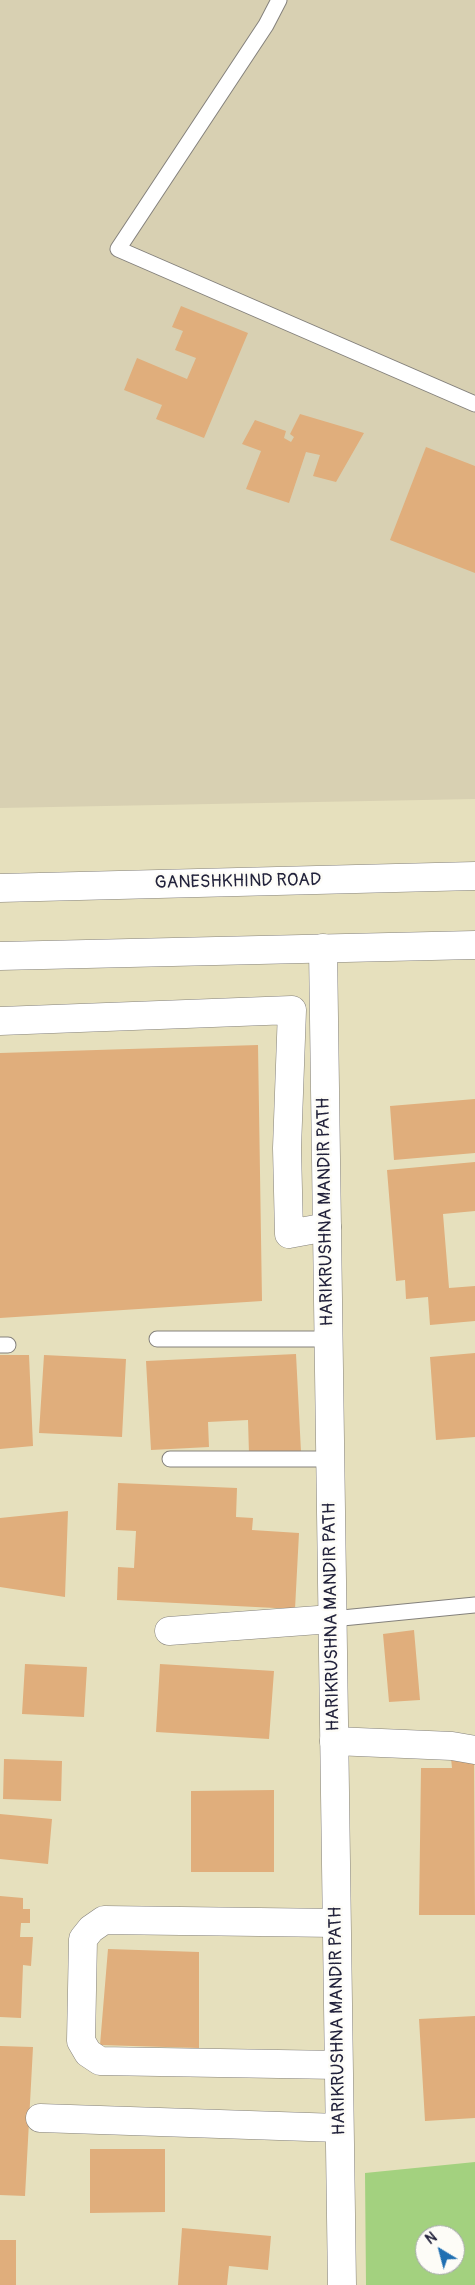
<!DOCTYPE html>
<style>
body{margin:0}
#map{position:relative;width:475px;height:2285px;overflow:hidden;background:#e6e0bd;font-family:Pangolin,sans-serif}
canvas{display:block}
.north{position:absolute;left:415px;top:2225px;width:50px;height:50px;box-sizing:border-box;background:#fdfcf7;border:1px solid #a5a5ac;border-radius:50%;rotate:323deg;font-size:14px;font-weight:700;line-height:20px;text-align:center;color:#22223b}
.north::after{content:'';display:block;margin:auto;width:18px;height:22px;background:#1f6fb2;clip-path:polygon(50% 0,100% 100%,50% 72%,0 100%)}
</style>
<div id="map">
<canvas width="475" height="2285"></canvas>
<div class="north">N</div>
</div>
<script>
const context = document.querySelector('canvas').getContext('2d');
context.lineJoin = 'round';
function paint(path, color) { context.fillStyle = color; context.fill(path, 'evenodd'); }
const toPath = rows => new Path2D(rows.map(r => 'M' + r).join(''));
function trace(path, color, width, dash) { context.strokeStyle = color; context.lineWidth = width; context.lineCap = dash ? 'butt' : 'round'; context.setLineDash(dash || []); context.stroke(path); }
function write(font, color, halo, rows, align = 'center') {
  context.font = font + ' Pangolin,sans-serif'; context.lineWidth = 5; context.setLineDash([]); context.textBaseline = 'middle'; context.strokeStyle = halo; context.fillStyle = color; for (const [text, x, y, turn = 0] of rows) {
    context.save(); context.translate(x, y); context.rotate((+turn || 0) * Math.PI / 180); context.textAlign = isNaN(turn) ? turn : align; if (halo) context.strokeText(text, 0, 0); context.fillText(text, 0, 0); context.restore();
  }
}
paint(toPath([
 [0,0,475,0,475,799,0,808]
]), '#d8d0b2');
paint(toPath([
 [475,2162,475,2285,366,2285,365,2173],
 [425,2235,455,2235,455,2265,425,2265]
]), '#a3d17f');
paint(toPath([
 [181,306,248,333,204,438,156,419,162,405,124,390,137,358,187,379,196,358,175,350,183,331,172,327],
 [300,414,364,433,336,482,313,476,320,455,306,452,289,503,246,489,261,451,242,444,255,420,286,431,284,438,291,442,294,437,290,434],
 [426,447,475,466,475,573,390,540],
 [258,1045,262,1301,0,1318,0,1053],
 [475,1099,475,1153,394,1160,390,1106],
 [475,1162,475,1211,443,1214,449,1288,475,1286,475,1321,430,1325,428,1297,406,1299,405,1280,396,1281,387,1170],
 [475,1353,475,1437,436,1440,430,1357],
 [296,1354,301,1452,249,1454,248,1420,208,1422,209,1447,151,1450,146,1361],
 [0,1355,29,1355,33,1446,0,1449],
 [44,1355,126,1359,122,1437,39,1433],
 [118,1483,237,1488,236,1517,253,1518,252,1530,299,1533,295,1609,117,1600,118,1567,134,1568,136,1531,116,1530],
 [68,1511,65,1597,0,1587,0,1518],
 [414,1630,420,1700,389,1702,383,1634],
 [25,1664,87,1667,84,1717,22,1714],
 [160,1664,274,1671,269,1739,156,1732],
 [451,1758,474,1758,475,1915,419,1915,421,1768,452,1768],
 [4,1759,62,1761,61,1801,3,1799],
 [274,1790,274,1872,191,1872,191,1791],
 [0,1814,52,1819,48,1864,0,1859],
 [0,1896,23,1898,23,1909,30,1909,30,1923,21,1923,20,1937,33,1937,31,1966,23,1965,21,2018,0,2017],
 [108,1949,199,1952,199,2048,100,2045],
 [475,2016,475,2118,425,2121,419,2019],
 [0,2046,33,2047,25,2196,0,2195],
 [90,2149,165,2149,165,2212,90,2213],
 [182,2228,271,2236,268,2270,229,2266,227,2285,178,2285],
 [0,2240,16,2240,16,2285,0,2285]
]), '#e0ae7c');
const service = toPath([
 [279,0,266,25,118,249,475,404],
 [157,1339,328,1339],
 [0,1345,8,1345],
 [170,1459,330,1459],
 [332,1619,475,1605]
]);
const minor = toPath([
 [0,1021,292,1010,287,1148,289,1234,327,1227],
 [169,1631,332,1619],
 [334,1741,452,1746,475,1750],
 [336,1923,104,1920,91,1929,83,1939,81,2041,88,2053,100,2061,338,2065],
 [40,2118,339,2128]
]);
const tertiary = toPath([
 [323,948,342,2285]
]);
const primary = toPath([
 [0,888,475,876],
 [0,956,475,945]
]);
trace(service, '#84817c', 17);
trace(minor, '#84817c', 29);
trace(tertiary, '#84817c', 29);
trace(primary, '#84817c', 29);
trace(service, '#fff', 15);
trace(minor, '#fff', 28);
trace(tertiary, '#fff', 28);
trace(primary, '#fff', 28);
write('18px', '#22223b', '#fdfcf7', [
 ["GANESHKHIND ROAD",238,882,-1],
 ["HARIKRUSHNA MANDIR PATH",326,1212,-91],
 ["HARIKRUSHNA MANDIR PATH",332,1617,-91],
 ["HARIKRUSHNA MANDIR PATH",338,2021,-91]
]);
</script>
